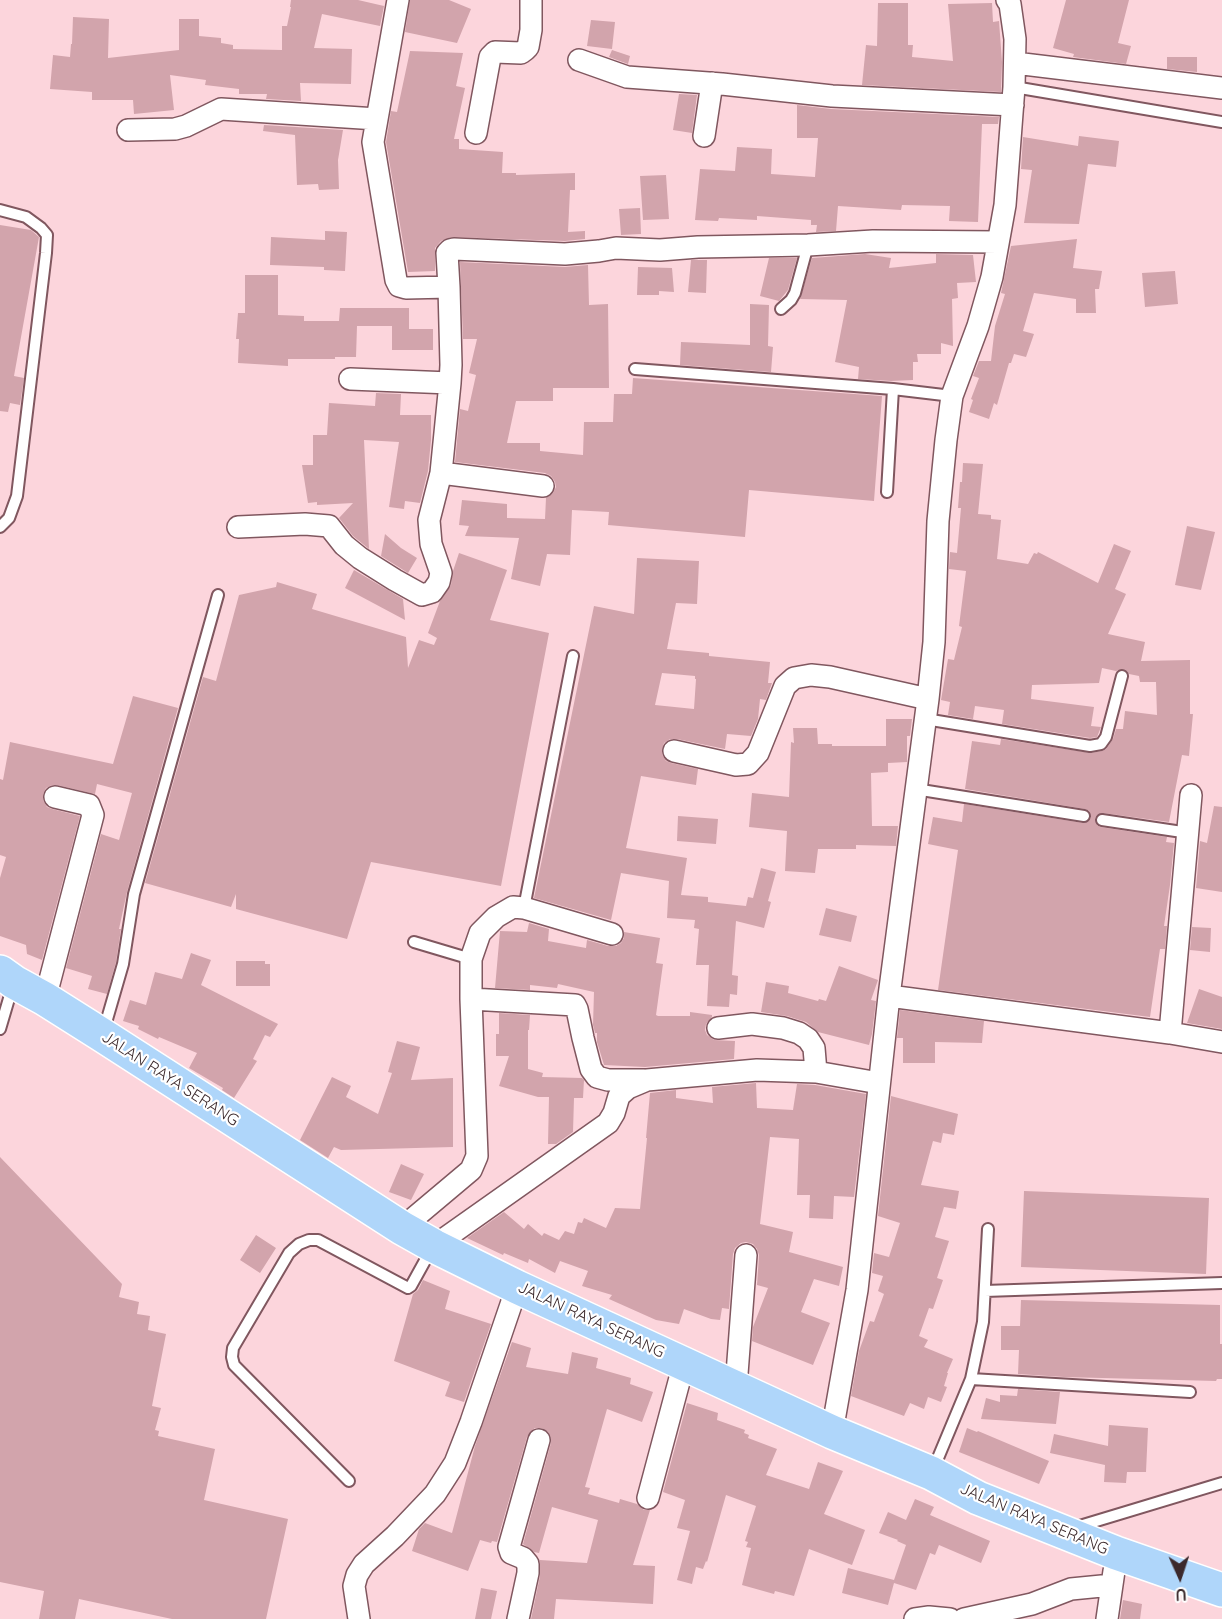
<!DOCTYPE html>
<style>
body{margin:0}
#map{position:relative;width:1222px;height:1619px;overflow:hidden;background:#fcd5dc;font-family:Quicksand,sans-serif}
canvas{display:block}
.north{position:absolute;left:1150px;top:1547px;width:60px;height:60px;-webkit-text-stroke:4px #fff;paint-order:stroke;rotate:177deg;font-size:16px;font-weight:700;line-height:24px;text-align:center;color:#3b292c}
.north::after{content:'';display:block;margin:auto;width:21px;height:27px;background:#3b292c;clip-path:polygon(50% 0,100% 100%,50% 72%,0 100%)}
</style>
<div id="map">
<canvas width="1222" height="1619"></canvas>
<div class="north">U</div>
</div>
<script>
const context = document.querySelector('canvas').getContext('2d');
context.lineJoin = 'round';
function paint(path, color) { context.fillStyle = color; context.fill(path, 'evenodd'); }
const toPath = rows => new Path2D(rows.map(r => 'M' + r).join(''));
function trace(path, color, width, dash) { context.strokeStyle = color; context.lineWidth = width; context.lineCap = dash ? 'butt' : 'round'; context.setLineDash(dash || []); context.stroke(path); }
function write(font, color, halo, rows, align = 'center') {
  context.font = font + ' Quicksand,sans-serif'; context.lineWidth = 4.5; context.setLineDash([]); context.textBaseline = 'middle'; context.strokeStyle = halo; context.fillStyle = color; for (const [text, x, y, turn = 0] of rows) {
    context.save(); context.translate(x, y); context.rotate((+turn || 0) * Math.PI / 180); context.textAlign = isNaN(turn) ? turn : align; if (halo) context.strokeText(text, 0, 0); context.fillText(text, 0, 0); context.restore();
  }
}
paint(toPath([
 [291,0,358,0,384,6,380,26,322,14,314,48,352,49,351,84,300,83,301,101,266,99,267,94,239,94,239,89,205,85,206,80,170,75,174,110,134,114,133,100,92,100,92,92,50,89,53,55,70,57,71,44,72,44,73,17,109,19,108,58,179,50,179,19,199,19,199,36,221,38,221,43,233,45,233,49,282,50,282,26,287,26,291,7,290,7],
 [410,0,449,0,471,9,457,43,405,32],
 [1066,0,1129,0,1118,43,1131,46,1126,64,1073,57,1074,54,1053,48],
 [878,3,908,3,908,45,913,45,912,57,953,61,948,4,992,3,993,22,999,21,1002,62,1001,92,862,85,866,45,877,46],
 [591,20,615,22,612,49,587,46],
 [612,50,630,56,628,64,609,57],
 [410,51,463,53,456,86,465,88,454,139,459,139,459,149,503,152,502,173,516,173,516,175,575,173,575,190,570,190,568,232,585,231,585,239,565,241,451,237,441,241,435,248,435,271,408,272,386,142,391,111,397,112],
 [1167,57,1197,57,1197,72,1167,69],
 [679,94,697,95,692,133,673,130],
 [797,105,831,109,999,117,998,124,982,124,978,222,949,221,950,206,902,205,901,210,838,206,836,231,816,232,817,225,811,225,811,220,757,216,757,220,719,218,718,221,695,220,700,169,735,171,737,147,772,149,771,174,815,177,818,138,797,138],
 [264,125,343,130,338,160,339,189,319,190,318,184,297,185,295,135,263,131],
 [1079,136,1119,141,1116,167,1088,164,1079,224,1024,223,1032,170,1021,169,1023,137,1078,146],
 [666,175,669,219,643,220,640,176],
 [640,208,641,234,621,235,619,209],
 [0,225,31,230,39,237,14,376,24,378,20,405,10,403,8,412,0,411],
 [325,231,347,232,345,271,324,270,324,267,270,265,271,237,325,240],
 [1077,239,1073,268,1102,271,1099,289,1095,289,1096,313,1076,313,1076,299,1034,293,1023,331,1034,334,1026,357,1014,354,1011,363,1009,363,997,405,994,403,989,419,969,412,973,400,971,399,979,378,973,376,979,361,991,361,995,326,1005,294,1001,293,1011,246],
 [865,254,891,258,889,268,936,263,936,254,973,255,976,282,957,283,958,298,952,299,953,346,941,343,941,354,917,354,918,362,913,362,913,380,891,381,858,379,859,367,835,362,847,300,800,299,812,258],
 [769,258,797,258,788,290,779,301,760,296],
 [691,260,707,260,706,293,688,292],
 [460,262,565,267,588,265,589,305,608,304,609,388,553,388,553,401,516,401,507,443,540,443,540,451,583,455,584,422,613,422,614,394,632,394,633,378,882,396,874,501,749,490,745,537,608,525,609,512,572,510,570,555,547,554,540,586,511,579,519,538,465,536,469,526,459,525,462,500,507,504,507,518,545,519,546,498,553,493,556,487,555,482,551,476,545,473,455,462,460,409,468,411,476,375,469,373,477,339,463,339],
 [638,267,672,268,674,292,659,291,659,295,637,295],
 [1175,271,1178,304,1145,307,1142,273],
 [245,275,278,275,278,315,304,316,304,321,339,321,340,308,409,308,409,329,433,329,433,350,392,350,392,326,357,326,356,357,335,357,335,359,288,359,288,366,238,363,239,339,236,339,238,313,245,313],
 [750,304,769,305,768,346,773,347,771,372,680,365,681,342,750,345],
 [376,393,401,394,400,415,431,415,431,440,428,471,420,503,405,501,404,509,389,507,399,442,364,440,369,549,353,536,339,518,353,503,317,505,317,502,308,503,302,465,313,465,313,435,327,435,329,403,375,406],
 [963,463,983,464,978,514,991,515,991,519,1001,520,997,559,1028,564,1034,553,1037,554,1038,552,1098,583,1114,544,1131,551,1115,589,1126,594,1108,634,1145,642,1141,661,1190,660,1190,714,1193,714,1189,756,1182,755,1169,822,1103,813,1097,815,1095,819,1097,825,1100,827,1167,837,1166,842,1174,843,1170,885,1164,926,1167,926,1165,949,1160,949,1150,1017,938,990,958,850,928,844,933,817,962,822,964,804,1083,823,1089,821,1091,817,1089,811,1085,809,965,789,972,741,1000,745,1001,739,1091,753,1102,751,1106,749,1113,739,1116,729,1123,729,1125,711,1157,715,1156,682,1140,682,1139,676,1129,674,1123,669,1116,671,1102,668,1099,683,1032,685,1031,699,1094,707,1091,726,1101,727,1097,737,1090,738,1002,724,1004,710,975,706,973,719,948,715,950,702,941,700,948,659,954,660,962,627,959,626,966,571,949,569,950,552,957,553,961,508,958,508,960,482,962,482],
 [1187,526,1215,532,1201,590,1175,585],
 [385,534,401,548,417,558,408,573,381,556],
 [459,553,507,570,490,620,549,633,501,886,371,862,347,939,236,909,236,894,231,907,145,883,203,677,216,681,239,595,276,587,277,582,317,594,312,609,406,637,408,668,419,640,434,645,437,638,428,633,440,601,451,585,453,571],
 [637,558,699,561,697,604,676,603,667,649,709,653,709,656,770,662,768,683,772,683,766,700,760,699,758,719,751,736,727,734,725,749,677,739,670,739,664,743,662,749,662,754,666,761,671,763,698,769,696,785,641,776,626,848,687,858,681,895,708,897,708,902,746,906,748,897,753,898,761,868,776,872,768,901,771,902,764,928,736,921,732,975,738,976,737,995,730,994,729,1007,707,1006,709,965,696,965,699,929,694,928,695,920,667,918,669,881,621,873,611,920,534,898,594,606,634,614],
 [662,673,695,676,695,679,696,679,694,709,655,705],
 [354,570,403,599,405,620,345,588],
 [133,696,178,708,127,892,119,929,121,929,116,962,107,994,88,989,92,976,66,968,101,834,119,840,132,793,97,784,95,794,57,785,52,785,46,788,43,794,43,800,47,807,52,809,80,816,42,960,27,954,26,945,0,936,0,878,6,857,0,855,0,779,3,780,10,742,113,764],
 [886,719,912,719,910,736,907,736,907,762,888,763,888,772,871,773,872,826,898,826,896,846,856,845,856,849,818,849,815,873,785,871,787,831,749,827,752,793,789,797,791,742,794,743,793,728,817,728,818,744,832,744,832,746,886,746],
 [1214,806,1222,807,1222,892,1196,888,1200,841,1207,843],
 [678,816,718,819,716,844,677,841],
 [826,908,857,916,851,942,819,935],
 [529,923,549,929,548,941,586,948,587,940,608,946,616,946,621,943,624,938,624,932,660,938,656,963,663,964,656,1015,658,1016,690,1016,690,1012,712,1015,712,1017,706,1024,705,1030,707,1035,714,1040,735,1041,734,1059,645,1067,604,1065,597,1042,597,1033,595,1033,593,1025,594,992,558,984,557,988,530,985,530,990,495,988,500,931,527,932],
 [1192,927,1211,928,1210,952,1190,950],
 [191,953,211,960,201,985,278,1024,270,1037,265,1035,253,1059,257,1061,234,1098,222,1090,223,1088,189,1068,197,1053,159,1037,158,1039,138,1029,139,1026,123,1021,130,1000,146,1005,155,972,182,979],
 [236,961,265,961,265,964,270,964,270,986,236,986],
 [839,966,878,980,871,1000,876,1001,872,1034,869,1045,818,1032,806,1022,787,1016,761,1012,766,982,789,986,788,993,818,1001,819,999,826,1001],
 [1199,989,1222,997,1222,1029,1187,1023],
 [900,1010,984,1021,982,1043,935,1042,935,1063,903,1063,903,1038,897,1038],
 [499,1013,530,1015,529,1030,528,1030,528,1069,543,1073,542,1077,582,1078,584,1080,583,1098,574,1098,573,1132,556,1144,548,1144,549,1097,538,1097,499,1086,509,1056,496,1056,496,1034,499,1034],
 [397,1041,420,1047,411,1080,453,1078,453,1147,341,1150,334,1147,328,1158,300,1140,332,1077,351,1086,346,1097,378,1114,392,1073,388,1072],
 [756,1083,757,1108,793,1110,797,1084,815,1085,866,1094,854,1197,834,1196,833,1219,809,1218,810,1195,797,1195,799,1139,770,1137,760,1224,793,1232,789,1252,843,1267,839,1286,814,1279,801,1312,830,1323,813,1365,752,1341,753,1327,768,1288,757,1285,759,1255,757,1249,753,1244,746,1242,741,1243,735,1248,733,1254,729,1309,722,1308,720,1320,711,1319,684,1309,679,1324,656,1320,609,1299,612,1295,582,1286,588,1271,560,1261,555,1273,529,1259,528,1263,504,1253,503,1255,467,1238,504,1212,524,1229,528,1224,542,1236,544,1233,559,1240,565,1231,574,1234,578,1222,582,1223,584,1218,606,1228,615,1208,640,1209,647,1138,646,1138,650,1093,676,1090,676,1098,713,1103,712,1087],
 [891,1096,958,1114,954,1135,943,1133,941,1143,933,1141,921,1185,959,1191,956,1209,944,1207,935,1237,949,1241,937,1278,943,1280,933,1309,929,1308,919,1336,928,1340,924,1347,953,1359,947,1373,948,1373,944,1386,947,1387,941,1402,928,1397,924,1409,910,1403,904,1416,851,1396,859,1351,870,1321,874,1322,884,1294,878,1291,883,1276,872,1273,874,1253,889,1257,900,1223,878,1216],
 [0,1157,122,1284,119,1297,139,1302,137,1314,150,1316,148,1330,166,1334,152,1406,161,1408,155,1430,159,1431,158,1436,215,1449,204,1500,288,1519,266,1619,172,1619,79,1599,75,1619,39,1619,44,1591,0,1582],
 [401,1164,424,1174,411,1200,389,1192],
 [1024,1191,1209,1198,1206,1274,1021,1267],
 [256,1235,276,1248,260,1273,240,1260],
 [423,1280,450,1291,445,1309,491,1324,464,1402,445,1396,450,1382,394,1361,413,1294,418,1290],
 [1021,1300,1220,1305,1220,1344,1222,1344,1222,1379,1217,1379,1216,1381,1064,1377,1018,1374,1019,1350,1001,1350,1001,1326,1020,1326],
 [512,1342,531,1348,526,1367,568,1374,572,1352,598,1358,596,1368,631,1378,630,1384,653,1392,642,1422,607,1409,585,1487,590,1488,588,1494,619,1503,620,1499,637,1504,644,1510,650,1510,633,1565,655,1566,653,1604,556,1599,554,1619,531,1619,540,1576,540,1560,587,1563,598,1520,552,1507,539,1553,534,1552,523,1544,551,1443,551,1437,548,1432,542,1428,535,1428,531,1431,527,1437,497,1542,492,1541,491,1543,480,1540,468,1571,412,1551,419,1529,425,1523,452,1533,475,1446],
 [1018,1389,1060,1392,1056,1424,981,1419,986,1398,1000,1402,1000,1395,1017,1396],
 [687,1403,718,1413,717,1420,745,1430,744,1433,749,1435,748,1438,777,1449,766,1475,809,1489,818,1462,843,1471,824,1514,865,1530,852,1565,809,1549,794,1596,775,1591,774,1594,742,1585,751,1548,746,1547,748,1542,745,1541,756,1506,726,1495,707,1562,706,1561,703,1569,696,1567,692,1584,677,1580,690,1531,677,1528,685,1500,663,1492],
 [1109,1425,1148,1428,1146,1472,1127,1472,1126,1483,1104,1482,1105,1465,1050,1453,1054,1434,1108,1446],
 [967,1428,977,1432,978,1431,1049,1461,1039,1484,959,1452],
 [915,1499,934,1507,930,1515,990,1541,981,1563,939,1545,935,1555,930,1553,916,1590,894,1583,888,1605,842,1593,848,1568,894,1580,906,1545,897,1541,898,1540,879,1533,888,1512,906,1520],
 [481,1588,497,1591,491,1619,475,1619],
 [1123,1600,1142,1604,1140,1619,1120,1619]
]), '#d2a4ac');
const lane = toPath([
 [1014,87,1222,122],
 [0,210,26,217,41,228,47,235,46,253,17,496,9,518,0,527],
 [781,309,791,300,795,293,808,245],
 [635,369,893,389,952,396],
 [887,492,893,389],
 [925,719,1090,746,1101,744,1106,737,1122,676],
 [915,789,1084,816],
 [1102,820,1189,833],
 [524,908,573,656],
 [414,942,471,959],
 [0,1029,13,985],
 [103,1033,123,964,134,894,218,595],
 [985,1291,1222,1283],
 [971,1379,1190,1392],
 [933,1470,971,1379,983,1322,988,1229],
 [349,1481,234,1365,232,1357,233,1348,289,1253,299,1244,309,1240,318,1240,408,1288,411,1286,432,1248],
 [1073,1528,1222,1483]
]);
const street = toPath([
 [398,0,373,142,396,280,399,286,406,288,449,287],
 [579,60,627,77,722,84,832,96,1013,105],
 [1015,63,1222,88],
 [128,130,175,129,186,126,221,109,377,119],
 [476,133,490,57,495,52,521,53,525,50,528,47,531,30,531,0],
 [704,136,712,83],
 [350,379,450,383],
 [441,473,543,486],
 [238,527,305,524,329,526,344,545,360,558,395,580,422,595,432,592,439,582,441,573,431,544,429,520,441,473,450,383,451,365,449,287,447,253,450,250,454,249,565,254,599,251,616,248,660,250,698,247,808,245,873,241,998,242],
 [674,751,736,765,748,764,758,753,785,686,794,678,811,675,830,677,928,699],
 [889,996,1170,1033,1222,1042],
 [45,999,93,815,89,805,55,797],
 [471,999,575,1005,577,1009,583,1038,591,1069,597,1077,608,1080,644,1080],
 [718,1028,752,1024,783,1028,799,1033,808,1039,814,1048,816,1072],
 [1170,1033,1191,795],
 [402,1228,471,1170,477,1156,471,999,471,959,480,933,496,917,513,907,524,908,612,934],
 [434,1246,608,1123,614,1113,619,1096,628,1088,647,1080,757,1070,816,1072,879,1083],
 [736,1387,746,1255],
 [832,1432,857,1290,889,996,928,699,934,642,938,521,946,440,952,396,978,326,992,277,1005,205,1014,87,1015,39,1010,4,1007,0],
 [648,1498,684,1363],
 [359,1619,354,1586,357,1575,364,1564,395,1536,435,1494,455,1463,471,1422,517,1287],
 [518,1619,528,1573,528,1564,523,1558,511,1553,509,1547,539,1440],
 [915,1619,929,1617,950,1619],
 [964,1619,1032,1604,1071,1589,1112,1585],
 [1107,1619,1114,1571]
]);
const highway = toPath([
 [0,972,14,982,45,999,102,1035,402,1228,434,1246,517,1287,832,1432,931,1473,978,1498,1116,1553,1222,1590]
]);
trace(lane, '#80575f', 14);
trace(street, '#80575f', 24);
trace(highway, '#fff', 36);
trace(lane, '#fff', 10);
trace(street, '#fff', 21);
trace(highway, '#afd6fa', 33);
write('16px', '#3b292c', '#fff', [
 ["JALAN RAYA SERANG",170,1079,33],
 ["JALAN RAYA SERANG",591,1320,25],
 ["JALAN RAYA SERANG",1034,1519,23]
]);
</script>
